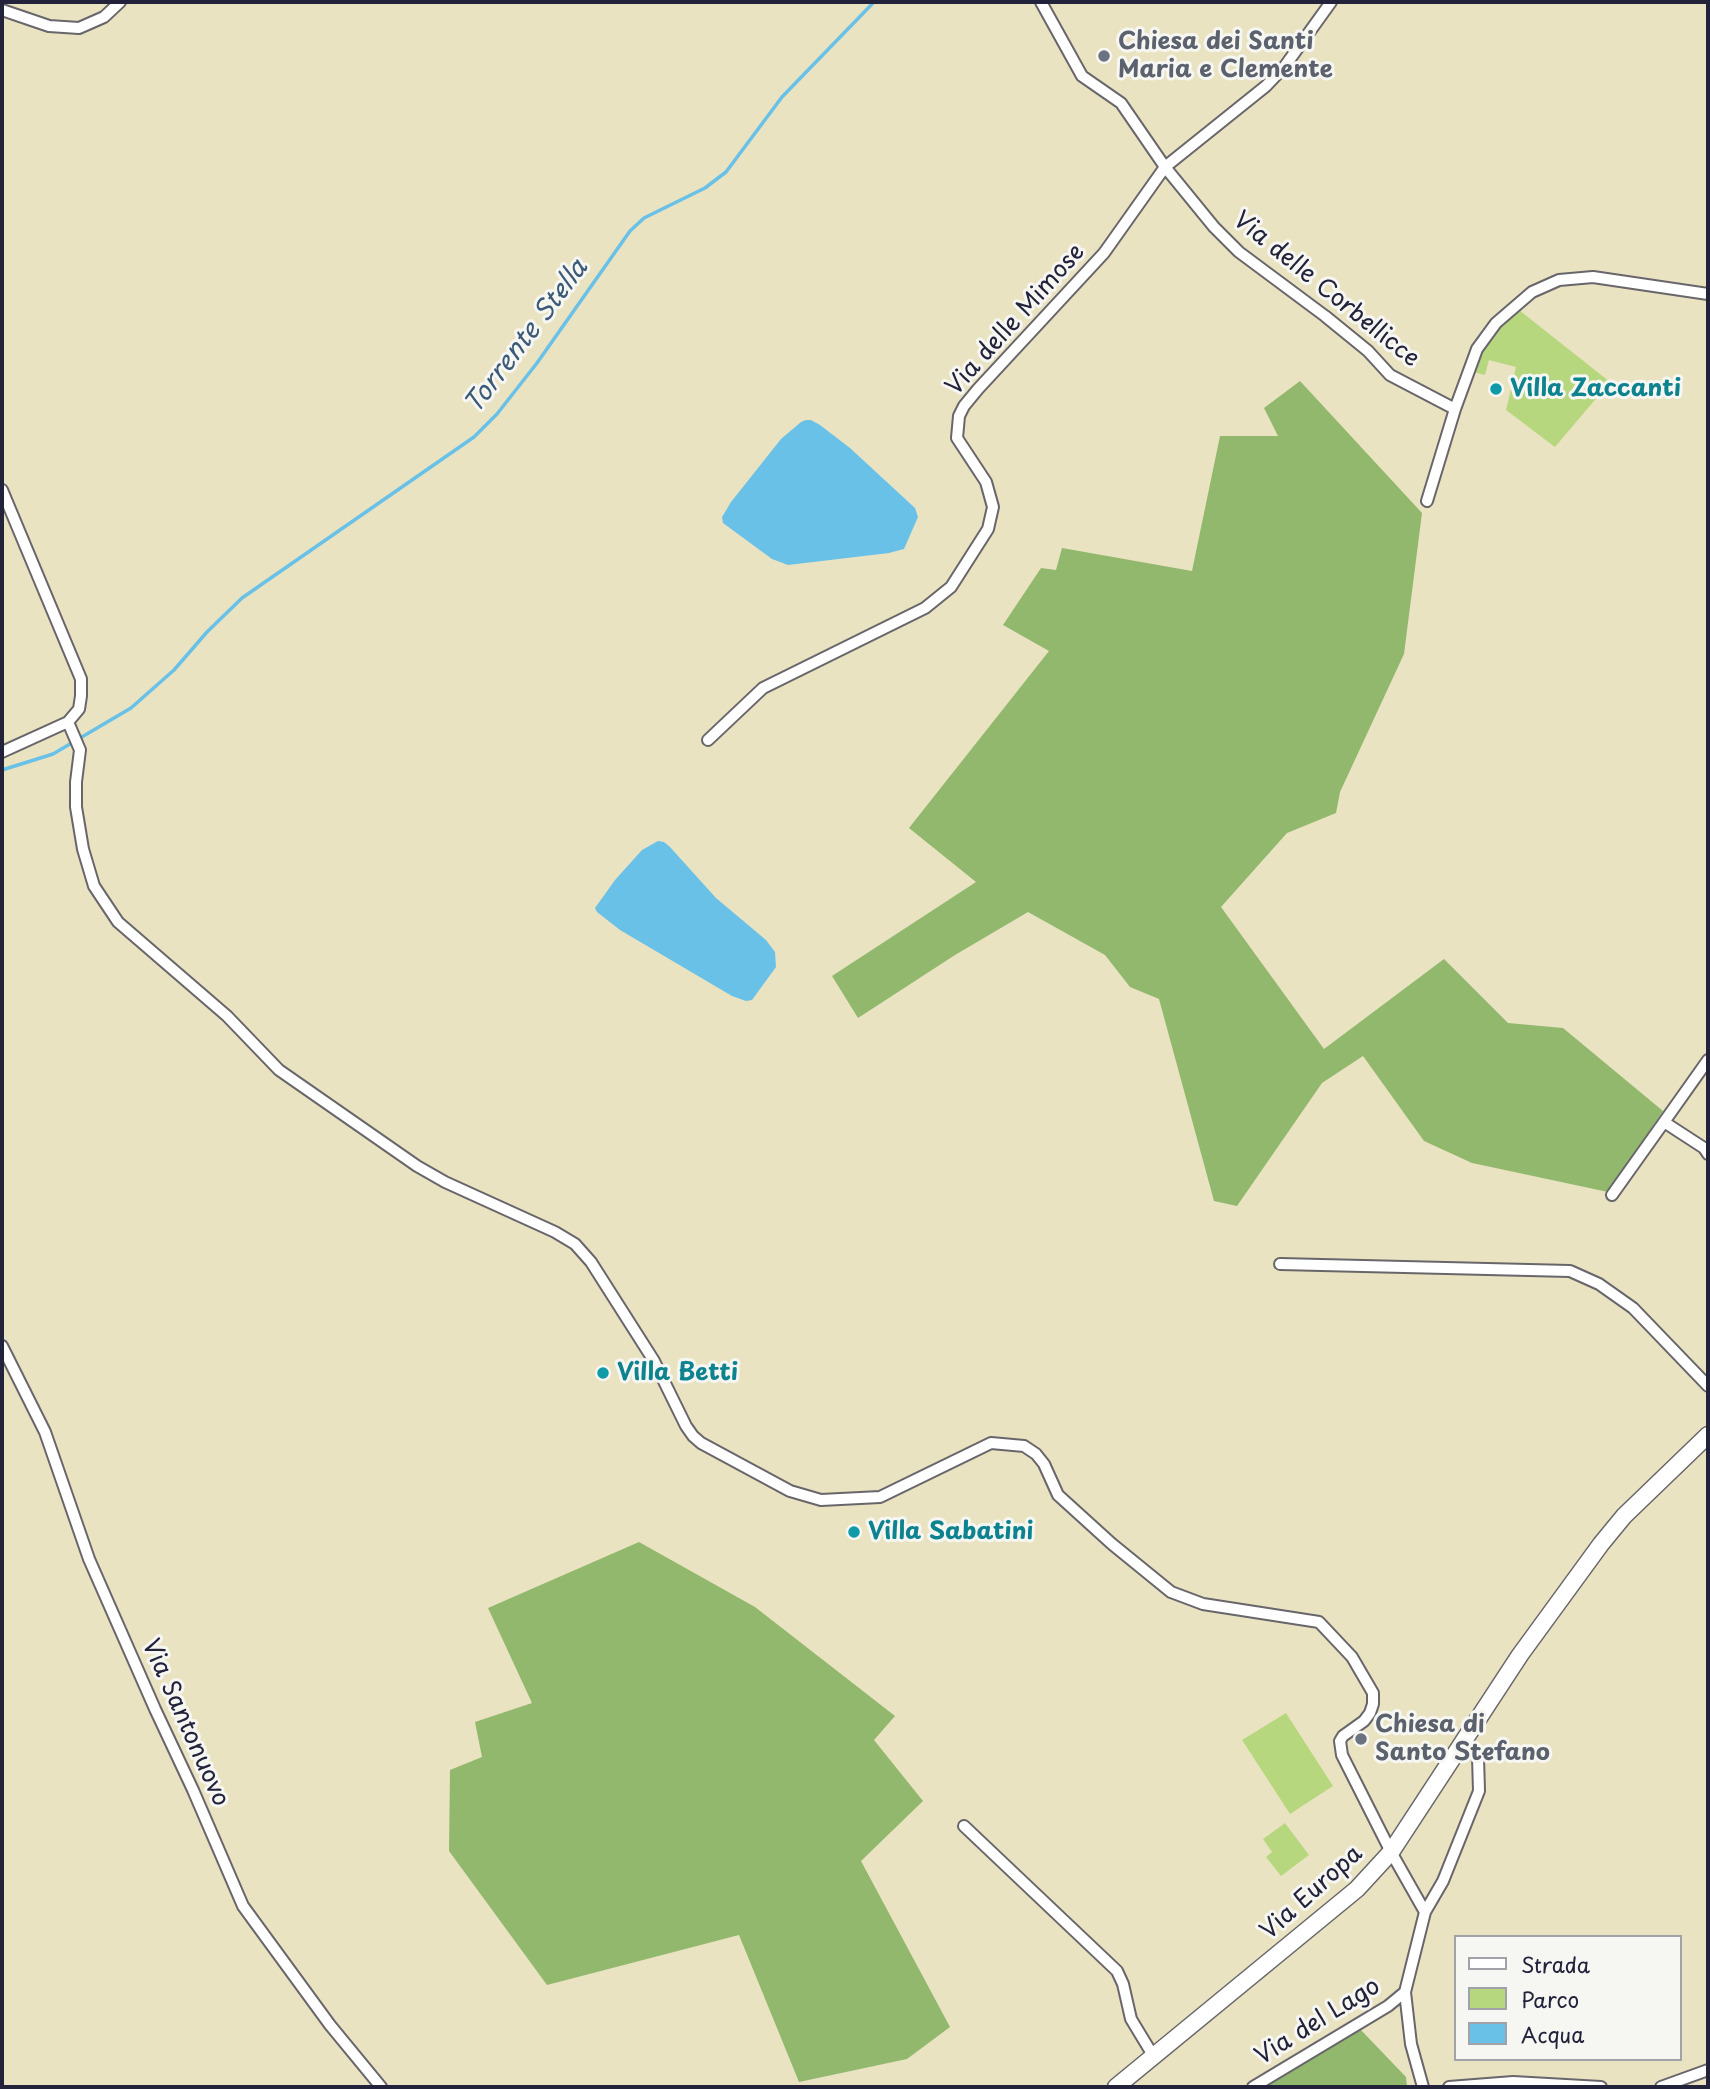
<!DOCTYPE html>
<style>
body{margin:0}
#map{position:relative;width:1710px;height:2089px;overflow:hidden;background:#eae3c2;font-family:"Playpen Sans",sans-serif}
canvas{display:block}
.frame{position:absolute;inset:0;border:4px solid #22223b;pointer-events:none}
.legend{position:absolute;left:1454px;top:1935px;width:228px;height:126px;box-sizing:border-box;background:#f6f6f2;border:2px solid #a1a1a9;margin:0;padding:9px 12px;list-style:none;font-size:21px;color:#22223b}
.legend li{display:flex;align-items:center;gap:14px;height:35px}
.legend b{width:35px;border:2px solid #a1a1a9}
</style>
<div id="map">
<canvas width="1710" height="2089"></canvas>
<div class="frame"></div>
<ul class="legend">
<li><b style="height:9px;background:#fff"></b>Strada</li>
<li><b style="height:19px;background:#b7d77e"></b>Parco</li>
<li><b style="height:19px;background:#69c1e7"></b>Acqua</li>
</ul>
</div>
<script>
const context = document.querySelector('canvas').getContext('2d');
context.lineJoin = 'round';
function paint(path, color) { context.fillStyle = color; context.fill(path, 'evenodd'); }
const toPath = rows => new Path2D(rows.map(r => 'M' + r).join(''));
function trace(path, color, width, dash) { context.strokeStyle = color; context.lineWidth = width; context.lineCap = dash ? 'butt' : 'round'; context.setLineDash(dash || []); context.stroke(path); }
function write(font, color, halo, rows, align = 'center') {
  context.font = font + ' "Playpen Sans",sans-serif'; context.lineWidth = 6; context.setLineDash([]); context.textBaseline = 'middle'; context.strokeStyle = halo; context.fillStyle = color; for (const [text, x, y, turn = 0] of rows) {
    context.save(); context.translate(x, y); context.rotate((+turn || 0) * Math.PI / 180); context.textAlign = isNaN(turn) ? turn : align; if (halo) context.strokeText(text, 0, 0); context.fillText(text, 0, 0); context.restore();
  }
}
paint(toPath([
 [1519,310,1610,382,1555,447,1506,410,1516,367,1489,360,1485,375,1473,372,1481,348,1488,338],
 [1286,1713,1333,1786,1290,1814,1242,1740],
 [1285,1823,1309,1855,1281,1876,1266,1857,1272,1852,1263,1839]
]), '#b7d77e');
paint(toPath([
 [1300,381,1422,513,1404,654,1340,792,1336,813,1287,833,1221,907,1324,1049,1444,959,1508,1023,1563,1028,1663,1111,1608,1192,1472,1163,1424,1141,1363,1056,1322,1083,1237,1206,1214,1201,1159,999,1130,987,1105,955,1028,912,955,955,858,1018,832,976,976,882,909,828,1049,651,1003,625,1041,568,1056,570,1062,548,1192,571,1220,436,1278,436,1264,408],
 [639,1542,755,1607,895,1716,874,1740,923,1801,861,1861,950,2027,907,2059,799,2082,739,1935,547,1985,449,1851,450,1770,482,1757,475,1722,532,1703,488,1608],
 [1360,2029,1406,2077,1407,2087,1263,2087]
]), '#91b86d');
paint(toPath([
 [806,420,811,420,820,425,850,448,915,508,918,517,904,549,889,553,788,565,772,559,723,523,722,517,731,502,781,439,801,422],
 [658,841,664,842,670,847,716,898,766,940,775,952,776,967,752,1000,746,1001,732,996,620,930,597,912,595,908,615,880,642,850]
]), '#69c1e7');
trace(toPath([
 [2,770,53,754,131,708,174,670,207,632,242,598,474,437,497,414,537,363,630,231,644,218,705,188,726,172,782,97,874,2]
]), '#69c1e7', 3.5);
const minor = toPath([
 [1331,2,1285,66,1266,86,1165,167,1214,227,1239,252,1325,316,1368,351,1390,375,1455,409],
 [2,10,49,26,79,28,104,17,120,2],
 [2,490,81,679,81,696,79,709,68,722,2,752],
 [1427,501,1455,409,1477,349,1496,323,1532,292,1559,280,1593,277,1708,294],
 [68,722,80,750,76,782,76,807,83,849,94,886,118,922,227,1016,279,1070,417,1166,445,1182,555,1232,575,1244,591,1262,654,1361,686,1426,693,1436,701,1443,790,1491,821,1500,880,1497,991,1443,1024,1446,1036,1454,1044,1464,1058,1495,1112,1544,1171,1592,1203,1604,1319,1622,1352,1657,1373,1693,1373,1704,1370,1713,1364,1721,1343,1736,1340,1741,1342,1755,1391,1852,1425,1912],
 [708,740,763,688,925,608,951,587,988,529,993,507,986,482,957,438,959,416,964,406,978,389,1104,253,1165,167,1121,103,1082,76,1041,2],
 [1708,1060,1664,1122,1704,1148,1708,1154],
 [1612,1195,1664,1122],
 [1280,1264,1570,1271,1599,1284,1633,1308,1708,1386],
 [2,1346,45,1432,89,1559,155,1709,193,1790,243,1906,330,2025,381,2087],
 [964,1826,1117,1971,1123,1984,1131,2019,1154,2057],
 [1253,2087,1388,2006,1405,1992],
 [1423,2087,1411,2044,1405,1992,1425,1912,1443,1881,1479,1791,1478,1757,1460,1744],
 [1449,2087,1513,2082,1601,2087],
 [1661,2087,1708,2070]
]);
const secondary = toPath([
 [1116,2087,1357,1889,1391,1852,1520,1655,1601,1544,1624,1516,1708,1435]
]);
trace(minor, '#68666a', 14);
trace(secondary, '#68666a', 19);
trace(minor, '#fff', 10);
trace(secondary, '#fff', 16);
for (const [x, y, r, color] of [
 [1104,56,7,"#6b7280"],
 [1496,389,7,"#0f9aa8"],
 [603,1373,7,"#0f9aa8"],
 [854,1532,7,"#0f9aa8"],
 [1361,1739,7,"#6b7280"]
]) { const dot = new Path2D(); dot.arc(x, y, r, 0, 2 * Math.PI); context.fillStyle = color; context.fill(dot); trace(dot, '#f6f6f2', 2.5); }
write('bold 24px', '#5b616d', '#f6f6f2', [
 ["Chiesa dei Santi",1118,42],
 ["Maria e Clemente",1118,70],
 ["Chiesa di",1375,1725],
 ["Santo Stefano",1375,1753]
], 'left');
write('24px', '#22223b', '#f6f6f2', [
 ["Via delle Corbellicce",1326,290,39],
 ["Via delle Mimose",1016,320,-48],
 ["Via Santonuovo",185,1723,66],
 ["Via Europa",1312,1893,-42],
 ["Via del Lago",1318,2022,-32]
]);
write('bold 24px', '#0d838f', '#f6f6f2', [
 ["Villa Zaccanti",1510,389],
 ["Villa Betti",617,1373],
 ["Villa Sabatini",868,1532]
], 'left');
write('italic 26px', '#3b5a77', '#f6f6f2', [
 ["Torrente Stella",527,337,-53]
]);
</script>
